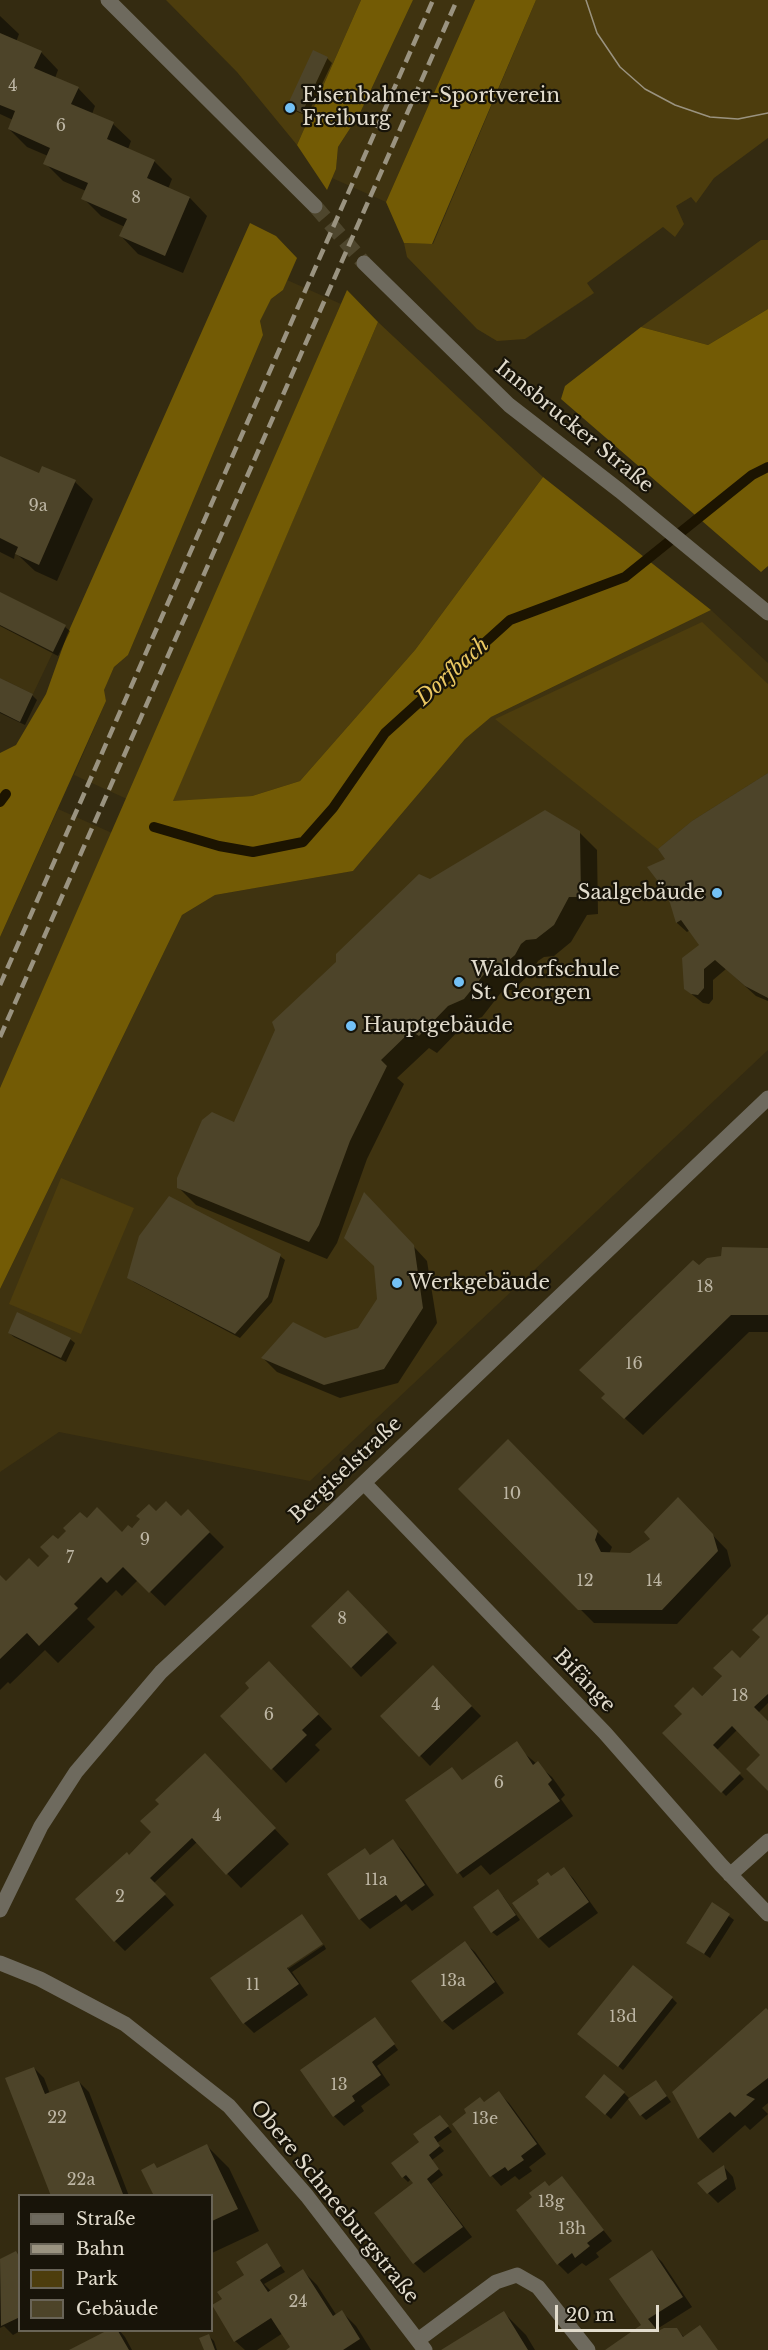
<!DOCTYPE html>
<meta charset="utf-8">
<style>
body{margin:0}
#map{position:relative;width:768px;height:2350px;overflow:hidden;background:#342b11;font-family:"Libre Baskerville",serif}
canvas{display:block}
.legend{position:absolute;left:18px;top:2194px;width:195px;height:138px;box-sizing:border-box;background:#181409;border:2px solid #696457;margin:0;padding:8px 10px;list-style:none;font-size:18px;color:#e2dccd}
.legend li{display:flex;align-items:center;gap:12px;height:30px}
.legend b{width:30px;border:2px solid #696457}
.scale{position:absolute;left:555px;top:2305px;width:104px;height:27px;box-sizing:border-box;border:3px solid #e2dccd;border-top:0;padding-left:8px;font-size:18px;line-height:21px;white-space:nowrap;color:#e2dccd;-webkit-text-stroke:4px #181409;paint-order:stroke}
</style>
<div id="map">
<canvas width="768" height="2350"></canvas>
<ul class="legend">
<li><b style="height:8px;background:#6e6a5e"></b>Straße</li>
<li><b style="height:8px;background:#9a9380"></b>Bahn</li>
<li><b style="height:16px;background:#4d3d0d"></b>Park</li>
<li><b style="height:16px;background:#4d4429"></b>Gebäude</li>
</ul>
<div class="scale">20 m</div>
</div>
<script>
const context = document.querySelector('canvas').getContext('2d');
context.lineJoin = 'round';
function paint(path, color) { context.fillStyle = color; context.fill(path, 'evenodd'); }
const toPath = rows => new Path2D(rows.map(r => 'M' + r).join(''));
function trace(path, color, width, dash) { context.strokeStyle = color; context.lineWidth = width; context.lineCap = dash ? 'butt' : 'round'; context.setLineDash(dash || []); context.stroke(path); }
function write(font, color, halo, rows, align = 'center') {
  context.font = font + ' "Libre Baskerville",serif'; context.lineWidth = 4.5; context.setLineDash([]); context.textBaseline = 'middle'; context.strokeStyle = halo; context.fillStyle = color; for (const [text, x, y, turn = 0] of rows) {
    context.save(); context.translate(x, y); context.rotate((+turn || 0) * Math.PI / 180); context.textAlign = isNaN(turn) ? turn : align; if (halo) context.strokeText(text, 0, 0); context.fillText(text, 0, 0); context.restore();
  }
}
paint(toPath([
 [413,0,475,0,386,202,332,178,336,169,338,147,360,113],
 [287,280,341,304,127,799,74,775,106,701,103,690,114,667,128,655,263,335,260,321,271,299,283,290],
 [711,610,768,663,768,1050,310,1481,59,1432,0,1472,0,1289,182,915,215,895,353,871,465,739,491,717],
 [0,625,53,652,33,694,0,678],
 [58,809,112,833,0,1088,0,937]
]), '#3f3310');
paint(toPath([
 [166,0,361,0,297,145,237,72],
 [536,0,768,0,768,138,714,178,696,203,691,197,676,206,684,224,675,237,663,227,587,283,594,293,525,339,497,341,477,329,407,257,404,243,433,244],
 [761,240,768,240,768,309,708,345,641,327],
 [378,322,543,477,415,650,300,781,252,796,172,802],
 [702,622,768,684,768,773,692,821,658,849,495,719],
 [61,1178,134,1208,81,1334,9,1304]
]), '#4d3d0d');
paint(toPath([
 [361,0,413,0,360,113,338,147,336,169,327,190,297,145],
 [475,0,536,0,432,244,404,243,386,202],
 [250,223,276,236,297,258,283,290,271,299,260,321,263,335,128,655,114,667,104,690,106,701,0,937,0,753,16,745,46,694,67,635],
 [347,290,378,322,173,801,252,796,300,781,415,650,543,477,711,610,491,717,465,739,353,871,215,895,182,915,0,1289,0,1088],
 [768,309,768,566,761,572,561,399,565,386,641,327,708,345]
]), '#735b05');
paint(toPath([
 [0,16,19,34,16,42,41,52,58,70,55,78,78,88,95,106,92,114,113,124,131,141,128,149,154,161,172,179,168,189,190,198,207,216,183,273,138,254,121,236,125,227,101,216,83,198,86,191,63,181,45,163,48,156,27,147,9,129,13,120,0,114],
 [327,58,332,63,307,116,293,110,289,105],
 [0,458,40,475,75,482,93,499,57,581,35,571,19,556,15,554,14,559,0,552],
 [0,594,65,627,70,631,58,656,0,626],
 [0,680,32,695,37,700,25,725,0,713],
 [768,775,768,1001,756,996,726,969,713,980,713,999,709,1004,703,1003,685,989,701,945,690,930,687,932,677,923,672,902,667,859],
 [579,832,597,850,598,914,587,915,571,942,554,956,544,957,538,961,532,972,513,990,503,990,482,1017,466,1023,437,1053,429,1048,397,1078,404,1084,367,1159,337,1243,327,1259,196,1205,178,1187,234,1124,430,880],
 [378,1208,427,1261,437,1323,398,1383,340,1398,277,1372,263,1358,359,1329,379,1299],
 [768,1249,768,1332,749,1332,643,1435,603,1398,700,1266],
 [280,1256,285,1260,272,1302,240,1338,134,1282,129,1277],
 [9,1333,70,1339,75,1343,66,1362,14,1337],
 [508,1441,612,1547,609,1554,630,1555,652,1540,678,1499,727,1550,731,1566,677,1624,594,1623,461,1489],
 [188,1511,224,1547,165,1606,138,1580,122,1596,116,1590,87,1619,95,1627,58,1663,45,1650,10,1684,8,1682,0,1690,0,1577,6,1583,39,1569,51,1556,58,1541,87,1520,122,1534,156,1513,181,1518],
 [348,1592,397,1643,361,1677,313,1626],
 [768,1616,768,1703,758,1713,768,1723,768,1789,762,1755,737,1730,717,1750,744,1779,726,1796,664,1733,762,1637],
 [433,1667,481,1716,430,1766,382,1716],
 [283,1677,332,1729,315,1745,320,1750,286,1783,222,1716,251,1688],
 [524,1753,552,1777,565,1795,561,1799,573,1816,490,1875,481,1865,463,1878,407,1800,452,1768,462,1781],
 [219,1770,289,1844,241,1888,197,1842,154,1883,174,1905,125,1951,115,1941,130,1857],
 [393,1841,403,1851,434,1895,412,1911,406,1904,370,1929,360,1919,329,1875,365,1850,371,1856],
 [564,1869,573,1878,598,1913,549,1948,539,1938,552,1877],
 [503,1896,520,1920,497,1936,492,1932],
 [713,1904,734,1920,710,1958,688,1943],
 [302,1916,322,1943,288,1965,288,1969,324,1945,326,1949,292,1972,308,1995,254,2033,244,2023,212,1978],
 [465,1943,475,1952,504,1993,453,2030,443,2021],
 [672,1998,677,2003,623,2070,584,2039],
 [768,2012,768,2103,762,2108,768,2114,750,2130,745,2125,713,2153,699,2138,674,2092],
 [380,2024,398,2050,377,2066,390,2085,361,2106,364,2111,344,2126,334,2116],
 [34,2068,44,2078,50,2094,79,2082,89,2092,129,2196,53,2196],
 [660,2086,671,2102,646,2120,641,2115],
 [499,2093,509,2103,546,2154,529,2167,532,2171,519,2180,515,2176,501,2186,492,2176,454,2125],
 [624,2093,629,2098,611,2119,591,2101],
 [444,2121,452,2132,437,2143,444,2151,432,2160,443,2175,431,2184,472,2237,424,2273,414,2263,376,2213,415,2184,411,2179,408,2182,403,2177],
 [207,2146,229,2168,259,2231,212,2253,212,2196,156,2196,154,2165,158,2169],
 [724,2167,733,2177,736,2189,718,2203,708,2193],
 [562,2178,612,2241,596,2253,599,2257,586,2266,582,2263,568,2274,558,2264,549,2187],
 [266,2245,285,2272,264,2284,271,2291,303,2271,317,2285,337,2316,342,2312,356,2326,371,2350,288,2350,292,2348,283,2333,257,2350,245,2350,235,2341,224,2300,246,2275],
 [652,2252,662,2262,692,2307,657,2329,659,2332,677,2330,685,2338,718,2350,608,2350,643,2325],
 [16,2253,20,2257,20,2330,22,2330,13,2335,4,2326,0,2328,0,2260],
 [504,2313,526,2335,535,2350,444,2350],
 [110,2330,119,2330,125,2337,132,2350,72,2350],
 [209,2336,214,2341,217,2350,205,2350]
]), '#0007');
trace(toPath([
 [0,802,6,794],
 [154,827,219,846,253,852,303,842,333,808,385,733,510,620,625,577,752,475,768,467]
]), '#1c1401', 10);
paint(toPath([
 [0,33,42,51,34,68,79,87,71,104,114,122,107,139,155,160,147,178,190,197,165,256,119,236,127,219,81,199,88,183,43,164,50,148,8,129,15,111,0,105],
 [313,50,328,57,302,113,287,106],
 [0,456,39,473,42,466,76,480,39,565,15,554,18,547,0,538],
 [0,592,66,625,53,652,0,625],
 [0,678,33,694,20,722,0,712],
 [768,773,768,998,745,986,715,960,704,969,704,988,698,995,691,994,684,989,682,958,699,945,681,920,676,923,670,903,660,884,647,867,665,859,658,849,692,821],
 [545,810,580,831,581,897,569,897,554,925,536,939,526,940,521,944,515,955,495,972,485,973,464,999,448,1006,419,1036,411,1031,381,1060,387,1066,350,1141,319,1225,309,1242,177,1188,177,1178,202,1120,212,1112,234,1122,275,1030,272,1022,336,962,336,954,419,874,430,879],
 [364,1192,414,1245,423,1308,384,1369,324,1385,261,1358,293,1322,325,1338,358,1328,377,1299,374,1266,344,1238],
 [169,1196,281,1254,268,1297,235,1334,127,1278,139,1236],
 [722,1247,768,1248,768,1315,731,1315,624,1419,601,1398,605,1394,579,1370,693,1260,699,1265,707,1258,721,1256],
 [17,1312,71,1338,61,1358,8,1333],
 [508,1439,598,1531,595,1540,601,1552,630,1553,650,1539,644,1532,678,1497,713,1534,718,1551,662,1610,578,1610,458,1489],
 [166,1501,181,1516,188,1509,210,1532,149,1593,123,1567,107,1583,101,1577,74,1604,78,1608,39,1646,27,1633,0,1659,0,1575,6,1581,29,1558,38,1567,49,1556,40,1547,53,1535,58,1539,66,1531,63,1528,80,1512,87,1518,97,1507,122,1532,128,1525,132,1528,140,1519,136,1516,149,1504,156,1511],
 [348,1590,388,1632,351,1668,311,1626],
 [768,1614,768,1694,754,1707,768,1721,768,1791,746,1769,760,1755,732,1726,713,1745,741,1773,721,1793,662,1733,682,1714,674,1706,693,1687,702,1696,722,1676,713,1668,732,1650,740,1658,760,1637,752,1630],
 [269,1661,319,1714,302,1730,307,1735,271,1770,220,1716,249,1688,245,1683],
 [433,1665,472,1706,419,1757,380,1716],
 [517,1741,533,1765,538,1761,552,1780,548,1784,560,1801,457,1874,405,1800,452,1767,462,1780],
 [205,1753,276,1828,226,1875,192,1838,150,1878,166,1894,114,1942,75,1899,127,1852,129,1855,151,1832,140,1821,159,1804,155,1800],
 [393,1839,425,1885,401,1902,396,1895,359,1920,327,1874,365,1848,370,1855],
 [564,1867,589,1902,538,1939,512,1903,539,1884,537,1880,548,1872,551,1876],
 [498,1889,516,1915,491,1933,473,1907],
 [712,1902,730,1914,704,1954,686,1943],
 [302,1914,323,1944,287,1968,299,1984,243,2024,210,1978],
 [465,1941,495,1982,442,2022,411,1981],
 [633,1965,673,1997,618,2067,577,2034],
 [766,2008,768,2010,768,2078,746,2095,755,2099,735,2117,730,2112,698,2139,672,2092],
 [375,2017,395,2044,372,2062,381,2075,352,2096,355,2101,333,2117,300,2070],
 [34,2067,45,2094,79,2081,123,2194,119,2196,51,2196,5,2078],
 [604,2074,625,2092,605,2115,585,2097],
 [656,2080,667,2096,640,2116,628,2099],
 [499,2091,537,2144,521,2156,524,2160,508,2171,505,2167,490,2177,452,2124,466,2113,464,2109,480,2097,484,2102],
 [440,2115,449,2126,434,2137,440,2146,429,2155,439,2169,427,2179,463,2227,413,2264,374,2213,413,2183,406,2175,402,2178,391,2163,419,2142,413,2134],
 [207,2144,238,2209,212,2221,212,2196,154,2196,141,2170,154,2163,157,2168],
 [724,2165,727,2179,707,2194,697,2183],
 [562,2176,604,2230,587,2243,590,2246,575,2258,572,2253,557,2265,516,2210,532,2197,529,2193,545,2181,549,2186],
 [267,2243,281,2266,260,2280,268,2292,303,2269,333,2316,342,2310,360,2339,343,2350,286,2350,290,2347,271,2318,234,2342,212,2305,222,2299,217,2292,244,2275,236,2262],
 [652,2250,683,2297,648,2319,658,2331,664,2328,677,2328,683,2337,700,2325,718,2350,605,2350,641,2325,609,2279],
 [16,2251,20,2258,20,2317,1,2326,0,2259],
 [504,2311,528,2350,441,2350],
 [106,2331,118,2331,129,2350,69,2350],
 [209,2334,215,2350,204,2350,199,2338]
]), '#4d4429');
trace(toPath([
 [315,206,364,263]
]), '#4e462d', 15, [15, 8]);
trace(toPath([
 [108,0,315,206],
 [364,263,509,405,620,491,768,613],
 [364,1483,605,1733,721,1865,768,1914],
 [730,1875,768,1841],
 [0,1910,41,1826,76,1772,161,1672,329,1516,768,1098],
 [0,1963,40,1979,125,2024,229,2106,307,2196,425,2350],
 [418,2340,496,2282,517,2275,538,2287,588,2350]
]), '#6e6a5e', 15);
trace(toPath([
 [586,0,597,33,620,67,645,89,675,105,710,117,738,119,768,113]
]), '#9a9380', 1.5);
trace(toPath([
 [0,985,433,0],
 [0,1037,457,0]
]), '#9a9380', 4.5, [12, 6]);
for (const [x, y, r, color] of [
 [290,108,6,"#73c1f6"],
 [717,893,6,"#73c1f6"],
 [459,982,6,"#73c1f6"],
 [351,1026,6,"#73c1f6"],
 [397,1283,6,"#73c1f6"]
]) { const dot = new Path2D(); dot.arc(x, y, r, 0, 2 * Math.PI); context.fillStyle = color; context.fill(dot); trace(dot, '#181409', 2); }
write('16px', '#bdb6a4', null, [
 ["4",13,86],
 ["6",61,126],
 ["8",136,198],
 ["9a",38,506],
 ["18",705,1287],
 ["16",634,1364],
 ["10",512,1494],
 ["9",145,1540],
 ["7",70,1558],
 ["12",585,1581],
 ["14",654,1581],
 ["8",342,1619],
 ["18",740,1696],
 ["4",436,1705],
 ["6",269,1715],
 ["6",499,1783],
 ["4",217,1816],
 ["11a",376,1880],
 ["2",120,1897],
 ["13a",453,1981],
 ["11",253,1985],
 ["13d",623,2017],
 ["13",339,2085],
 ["22",57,2118],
 ["13e",485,2119],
 ["22a",81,2180],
 ["13g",551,2202],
 ["13h",572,2229],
 ["24",298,2302]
]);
write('20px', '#e2dccd', '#181409', [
 ["Eisenbahner-Sportverein",302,96],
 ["Freiburg",302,119],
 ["Saalgebäude",705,893,"right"],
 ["Waldorfschule",471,970],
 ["St. Georgen",471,993],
 ["Hauptgebäude",363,1026],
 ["Werkgebäude",409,1283]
], 'left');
write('20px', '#e2dccd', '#181409', [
 ["Innsbrucker Straße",574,427,39],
 ["Bergiselstraße",346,1470,-43],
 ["Bifänge",584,1681,46],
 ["Obere Schneeburgstraße",334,2202,51]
]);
write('italic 21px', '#ebc862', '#181409', [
 ["Dorfbach",453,672,-42]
]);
</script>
